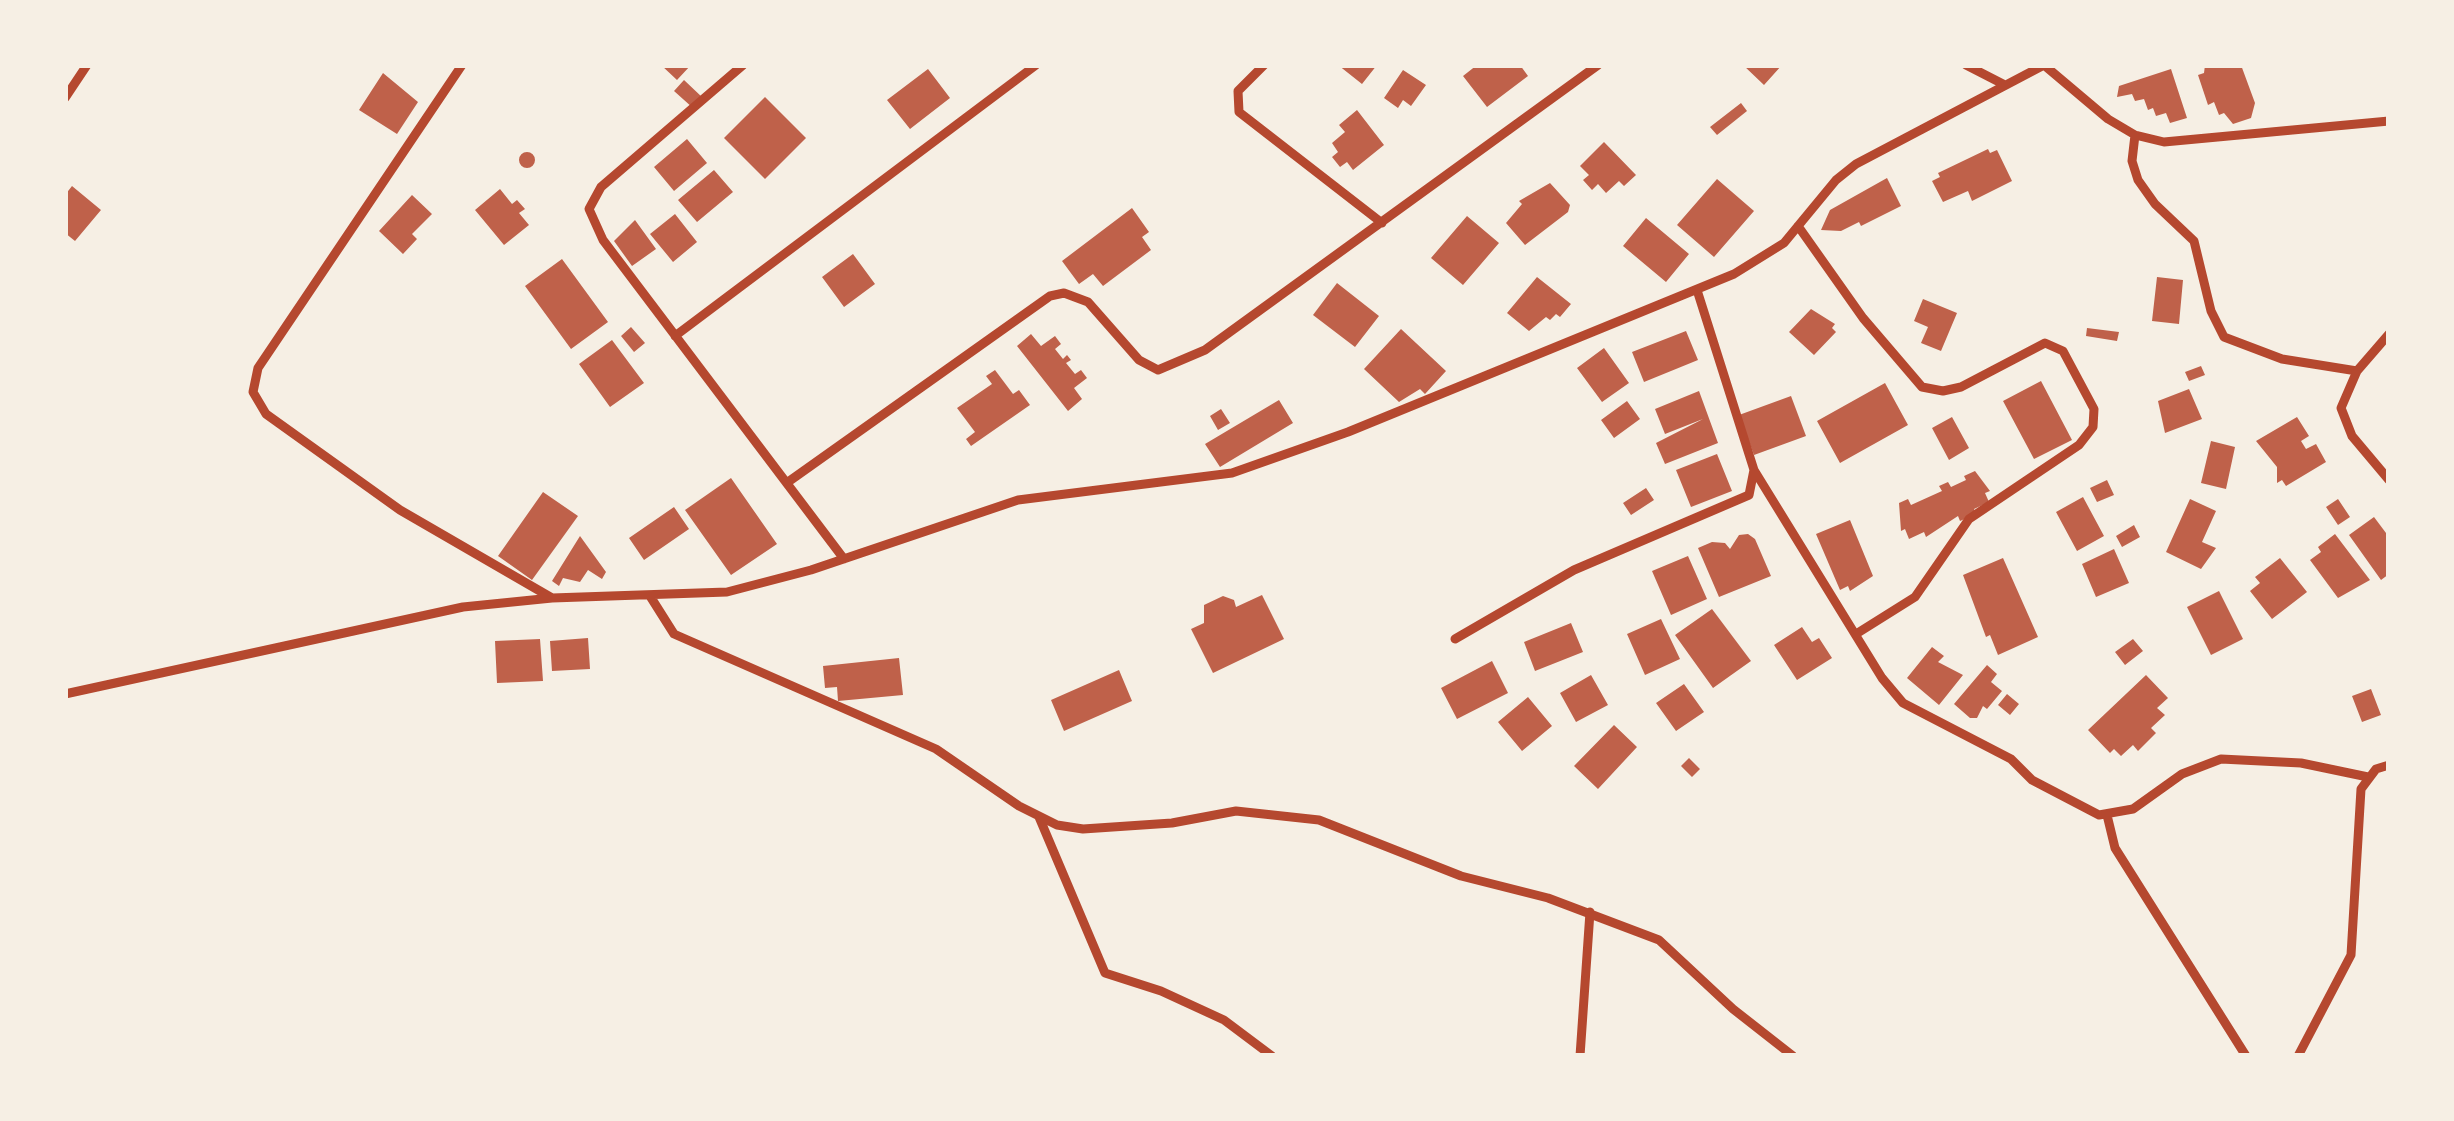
<!DOCTYPE html>
<style>
body{margin:0}
#map{position:relative;width:2454px;height:1121px;overflow:hidden;background:#f6efe4;font-family:"PT Sans",sans-serif}
canvas{display:block}
.frame{position:absolute;inset:0;border:68px solid #f6efe4;pointer-events:none}
</style>
<div id="map">
<canvas width="2454" height="1121"></canvas>
<div class="frame"></div>
</div>
<script>
const context = document.querySelector('canvas').getContext('2d');
context.lineJoin = 'round';
function paint(path, color) { context.fillStyle = color; context.fill(path, 'evenodd'); }
const toPath = rows => new Path2D(rows.map(r => 'M' + r).join(''));
function trace(path, color, width, dash) { context.strokeStyle = color; context.lineWidth = width; context.lineCap = dash ? 'butt' : 'round'; context.setLineDash(dash || []); context.stroke(path); }
paint(toPath([
 [661,65,691,65,677,80],
 [1338,65,1377,65,1362,84],
 [1477,65,1520,65,1528,76,1487,107,1463,76],
 [1743,65,1782,65,1764,85],
 [2205,65,2241,65,2255,103,2251,118,2233,124,2224,113,2219,115,2214,102,2208,105,2198,75,2204,73],
 [928,69,950,98,910,129,887,100],
 [2171,69,2187,118,2170,123,2166,113,2156,116,2153,108,2148,110,2144,99,2135,101,2132,94,2117,97,2119,86],
 [1403,70,1426,85,1411,106,1403,100,1398,108,1384,98],
 [383,73,418,102,397,134,359,110],
 [684,80,703,98,693,108,674,91],
 [765,97,806,138,765,179,724,138],
 [1741,103,1747,111,1717,135,1710,127],
 [1357,110,1384,145,1353,170,1347,162,1340,167,1332,157,1338,152,1332,143,1345,132,1339,125],
 [687,139,707,163,674,191,654,167],
 [1604,142,1636,175,1624,186,1619,181,1606,193,1598,184,1592,190,1583,180,1589,175,1580,166],
 [1988,149,1990,153,1997,150,2012,181,1972,201,1968,191,1943,202,1932,181,1940,177,1938,173],
 '519 160a8 8 0 1 1 16 0a8 8 0 1 1-16 0Z',
 [714,170,733,192,697,222,678,200],
 [1887,178,1901,206,1861,226,1859,222,1841,231,1821,230,1830,210],
 [1717,179,1754,211,1714,257,1677,225],
 [1550,183,1570,205,1568,212,1525,245,1506,223,1522,204,1519,201],
 [72,186,101,210,75,241,65,233,65,195],
 [500,189,512,204,517,200,525,209,519,213,529,225,504,245,475,210],
 [412,195,432,214,412,234,417,239,403,254,379,231],
 [1132,208,1149,232,1142,237,1151,250,1103,286,1093,274,1079,284,1062,261],
 [675,214,697,242,673,262,650,234],
 [1467,216,1499,243,1463,285,1431,258],
 [1646,218,1689,254,1666,282,1623,246],
 [635,220,656,249,632,266,614,241],
 [853,254,875,284,844,307,822,277],
 [562,259,608,322,571,349,525,286],
 [1537,277,1571,304,1560,317,1556,314,1550,320,1546,317,1529,331,1507,313],
 [2157,277,2183,280,2179,324,2152,321],
 [1337,283,1379,316,1355,347,1313,315],
 [1923,299,1957,313,1941,351,1921,343,1928,327,1914,321],
 [1811,309,1835,324,1832,328,1836,332,1814,355,1789,332],
 [631,327,645,343,634,352,621,336],
 [2087,328,2119,332,2117,341,2086,336],
 [1401,329,1446,371,1425,394,1420,389,1399,402,1364,369],
 [1686,331,1698,360,1644,382,1632,352],
 [1031,334,1041,346,1055,336,1061,344,1055,349,1063,359,1067,355,1071,360,1066,363,1075,374,1081,370,1087,378,1074,388,1082,399,1068,411,1017,346],
 [612,340,644,383,610,407,579,364],
 [1604,348,1629,383,1602,402,1577,368],
 [2201,366,2205,375,2189,381,2185,372],
 [995,370,1013,394,1019,390,1030,405,971,446,966,439,975,432,957,408,992,384,986,376],
 [2041,381,2072,440,2034,459,2003,401],
 [1885,383,1908,425,1840,463,1817,421],
 [2189,389,2202,419,2165,433,2158,401],
 [1699,391,1718,443,1665,464,1656,443,1703,419,1665,434,1655,409],
 [1791,396,1806,436,1754,455,1739,415],
 [1279,400,1293,423,1220,467,1205,444],
 [1627,401,1640,419,1614,438,1601,420],
 [1221,409,1230,423,1218,430,1210,416],
 [1952,417,1969,448,1949,460,1932,428],
 [2297,417,2309,436,2301,441,2306,449,2316,444,2326,462,2286,486,2282,480,2277,483,2277,467,2256,441],
 [2211,441,2235,447,2226,489,2201,483],
 [1717,454,1732,491,1691,507,1676,470],
 [1975,471,1990,491,1985,493,1989,502,1974,509,1976,514,1960,521,1958,516,1926,537,1924,532,1909,539,1905,529,1901,531,1899,503,1908,499,1911,505,1942,491,1939,486,1948,482,1951,487,1966,480,1964,476],
 [731,478,777,544,731,575,685,510],
 [2107,480,2114,495,2097,502,2090,488],
 [1646,488,1654,500,1631,515,1623,503],
 [543,492,578,516,532,580,498,556],
 [2083,497,2104,536,2077,551,2056,512],
 [2190,499,2216,511,2202,542,2216,548,2201,569,2166,552],
 [2338,499,2350,517,2338,525,2326,507],
 [674,507,689,529,644,560,629,538],
 [2374,517,2389,537,2389,574,2381,580,2349,535],
 [1850,520,1873,576,1850,591,1848,586,1840,590,1816,534],
 [2134,525,2140,537,2122,547,2116,536],
 [1748,534,1755,539,1771,576,1719,597,1698,548,1712,542,1725,543,1730,549,1739,535],
 [2335,534,2370,580,2338,598,2310,560,2321,552,2318,547],
 [580,536,606,572,602,579,588,570,580,582,563,578,559,586,552,581],
 [2114,549,2129,583,2096,597,2082,564],
 [1688,556,1707,599,1671,615,1652,571],
 [2003,558,2038,637,1998,655,1990,635,1986,637,1963,575],
 [2280,558,2307,592,2272,619,2250,591,2260,583,2255,577],
 [2219,591,2243,639,2211,655,2187,607],
 [1262,595,1284,639,1213,673,1191,629,1204,623,1204,605,1223,596,1234,600,1236,607],
 [1712,609,1751,661,1713,688,1675,635],
 [1661,619,1680,659,1645,675,1627,634],
 [1571,623,1583,652,1535,671,1524,642],
 [1802,627,1812,642,1819,638,1832,658,1797,680,1774,645],
 [588,638,590,669,552,671,550,641],
 [540,639,543,681,497,683,495,641],
 [2133,639,2143,651,2125,665,2115,652],
 [1932,647,1944,656,1938,662,1963,675,1939,705,1907,678],
 [899,658,903,695,838,701,837,687,825,688,823,666],
 [1492,661,1508,693,1457,719,1441,688],
 [1987,665,1997,674,1991,682,2002,691,1987,709,1983,706,1977,718,1970,718,1954,704],
 [1119,670,1132,701,1064,731,1051,700],
 [1591,675,1608,705,1576,722,1560,693],
 [2146,675,2168,698,2157,708,2165,715,2151,728,2156,733,2138,751,2133,745,2121,756,2114,749,2110,753,2088,730],
 [1684,684,1704,712,1676,731,1656,703],
 [2371,689,2381,715,2362,722,2352,696],
 [2007,694,2019,704,2010,715,1998,705],
 [1528,697,1552,726,1522,751,1498,722],
 [1614,725,1637,747,1598,789,1574,766],
 [1689,758,1700,769,1692,777,1681,766]
]), '#bf614a');
trace(toPath([
 [462,65,258,368,253,392,266,414,400,510,552,598],
 [743,65,601,187,589,209,603,240,844,559],
 [1264,65,1238,91,1239,112,1382,223],
 [1966,65,2003,84],
 [2044,65,2108,119,2135,135,2164,142,2389,121],
 [65,98,87,65],
 [2135,135,2132,161,2138,180,2155,204,2194,241,2211,311,2224,337,2282,359,2357,371],
 [1798,226,1863,318,1922,387,1943,391,1961,387,2045,343,2063,351,2094,409,2093,427,2079,445,1969,519,1915,597,1856,634],
 [1697,290,1754,470,1882,678,1903,703,2011,759,2032,780,2099,815,2133,809,2182,774,2221,759,2301,763,2368,777],
 [2389,334,2357,371,2341,408,2352,436,2389,480],
 [675,336,1036,65],
 [788,482,1050,296,1064,293,1088,302,1139,360,1158,370,1205,350,1598,65],
 [650,596,674,634,936,749,1019,806,1057,825,1083,829,1172,823,1236,811,1319,820,1461,876,1548,898,1659,940,1733,1009,1793,1056],
 [1455,639,1574,570,1749,495,1754,470],
 [65,694,463,607,552,598,727,592,811,570,1018,500,1232,473,1348,432,1734,274,1784,243,1836,180,1856,164,2044,65],
 [2107,815,2115,848,2246,1056],
 [1039,817,1105,973,1161,991,1224,1020,1272,1056],
 [1580,1056,1590,912],
 [2298,1056,2351,955,2361,789,2376,769,2389,765]
]), '#b5482f', 9);
</script>
